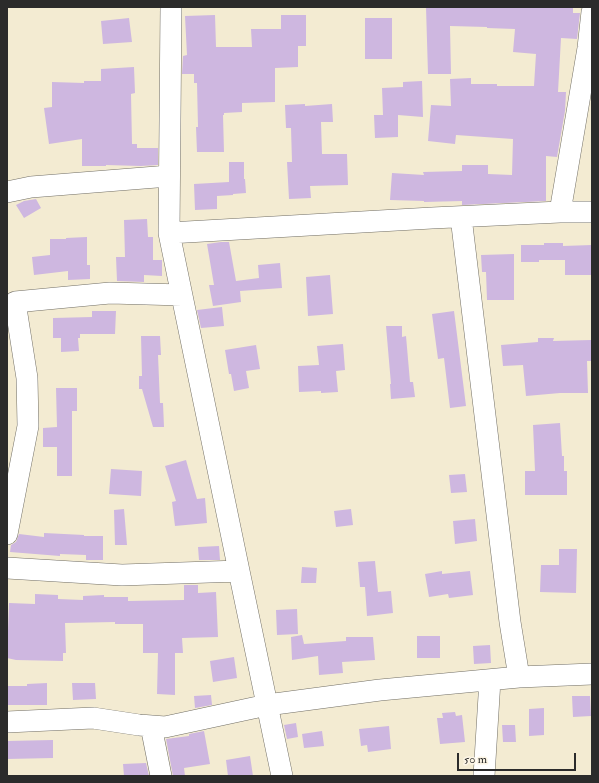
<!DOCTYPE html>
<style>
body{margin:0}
#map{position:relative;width:599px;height:783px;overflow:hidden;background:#f3ebd2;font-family:"IM FELL Double Pica",serif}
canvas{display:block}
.frame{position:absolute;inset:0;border:8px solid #2b2b2b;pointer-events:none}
.scale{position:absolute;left:457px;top:753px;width:119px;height:18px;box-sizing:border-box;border:2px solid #2b2b2b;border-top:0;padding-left:5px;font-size:12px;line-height:14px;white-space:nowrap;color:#2b2b2b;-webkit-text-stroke:3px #fcf5e5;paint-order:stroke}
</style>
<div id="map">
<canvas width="599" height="783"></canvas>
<div class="frame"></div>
<div class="scale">50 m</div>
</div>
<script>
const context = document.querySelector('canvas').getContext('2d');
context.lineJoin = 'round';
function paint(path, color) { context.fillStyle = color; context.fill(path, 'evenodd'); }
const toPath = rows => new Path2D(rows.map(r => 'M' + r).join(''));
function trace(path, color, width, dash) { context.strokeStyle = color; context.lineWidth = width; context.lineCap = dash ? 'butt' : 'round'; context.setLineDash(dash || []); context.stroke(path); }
paint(toPath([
 [426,7,573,7,573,13,580,13,577,39,561,38,558,92,566,92,565,111,557,157,546,156,546,201,462,205,462,201,424,202,424,201,390,200,392,173,424,175,423,172,462,171,462,165,488,165,488,174,512,175,513,139,456,135,455,144,428,141,431,105,451,106,450,79,471,78,471,84,497,84,497,86,534,86,536,54,513,52,515,29,487,28,487,27,450,26,451,74,428,74],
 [215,15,216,47,252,47,251,29,281,29,281,15,306,15,306,46,298,46,298,67,275,68,275,102,242,103,242,112,224,113,224,115,223,115,224,152,197,152,196,127,198,127,197,83,194,83,194,74,182,74,183,56,187,55,185,16],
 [129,18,132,42,103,44,101,21],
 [365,18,392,18,392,59,365,59],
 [134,67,135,93,131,94,132,144,137,144,137,148,158,148,158,165,141,166,106,165,106,166,82,166,82,139,49,144,44,108,52,107,52,82,84,83,84,81,101,81,101,69],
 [422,81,423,117,398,115,398,137,375,138,374,115,383,115,382,88,403,87,403,82],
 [305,104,305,106,332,104,333,122,321,122,322,154,347,154,348,185,310,186,311,198,289,199,287,162,292,162,291,128,286,128,285,105],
 [229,162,244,162,244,179,245,179,246,193,233,194,233,195,217,196,217,209,195,210,194,184,229,182],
 [36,199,41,208,24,218,16,205,24,201],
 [147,219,148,237,153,237,153,260,162,260,162,276,144,275,144,282,117,281,116,257,125,257,124,220],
 [87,237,87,265,90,265,90,279,68,280,68,271,34,275,32,257,50,255,50,239,66,239,66,238],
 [221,242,229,242,236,281,259,278,258,265,280,263,282,288,240,291,241,302,213,306,209,285,214,285,207,244],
 [544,243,563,243,563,246,592,245,592,275,565,275,565,260,539,260,539,262,521,262,521,245,544,245],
 [514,254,514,300,487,300,486,272,482,272,481,255],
 [330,275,333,314,308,316,306,277],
 [222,307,224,326,201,328,197,310],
 [92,311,116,311,115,334,80,334,80,338,78,338,79,351,61,352,61,338,53,338,53,318,92,317],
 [454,311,466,406,450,408,444,358,438,359,432,314],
 [386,326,402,326,402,337,406,336,410,382,413,382,415,397,391,399,390,384,391,384],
 [141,336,160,336,161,355,158,355,160,403,163,403,164,427,153,427,142,389,139,389,139,376,142,376],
 [538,338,554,338,553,341,591,340,592,361,587,361,588,393,560,393,526,396,523,365,503,366,501,345,538,342],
 [343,344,345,370,336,371,338,392,321,393,321,391,299,392,298,366,319,365,317,346],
 [256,345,260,369,246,371,249,388,234,391,231,374,229,374,225,350],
 [56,388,77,388,77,411,72,411,72,476,57,476,57,447,43,447,43,428,57,427],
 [560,423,562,456,564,456,564,471,567,471,567,495,525,495,525,471,535,471,533,425],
 [186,460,197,499,205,498,207,523,175,526,172,502,176,501,165,466],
 [111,469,142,471,141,496,109,494],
 [465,474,467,492,451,493,449,475],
 [124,509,127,545,115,545,114,510],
 [351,509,353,525,336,527,334,511],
 [475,519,477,541,455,544,453,521],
 [44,533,84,535,84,536,103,536,103,560,86,560,86,555,60,554,60,556,10,552,11,545,16,542,19,534,44,537],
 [219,546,220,560,199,560,198,547],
 [559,549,577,549,576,593,540,592,541,565,559,565],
 [375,561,378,592,391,591,393,613,367,616,365,587,360,587,358,562],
 [302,567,317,568,316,583,301,583],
 [442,571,442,574,470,571,473,595,449,598,448,594,429,597,425,574],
 [184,585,198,585,198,593,216,592,218,637,182,638,183,653,175,653,175,695,157,694,158,653,143,653,143,624,115,624,115,622,65,623,66,653,63,653,63,661,16,660,7,658,9,603,35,604,35,594,58,595,58,599,83,600,83,596,104,595,104,597,128,597,128,601,184,600],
 [297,609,298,634,277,635,276,610],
 [302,635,304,644,346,641,346,637,373,637,375,660,342,662,343,673,319,675,318,656,292,660,291,637],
 [417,636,440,636,440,658,417,658],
 [490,645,491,663,474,664,473,646],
 [234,657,237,678,213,682,210,661],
 [47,683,47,705,7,705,7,686,27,686,27,684],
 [72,683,95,683,96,699,73,700],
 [211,695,212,705,195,708,194,696],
 [572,696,590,696,591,716,573,717],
 [544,708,544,735,529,736,529,709],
 [455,712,456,716,462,715,465,742,440,744,437,718,443,718,442,713],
 [296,723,298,737,287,739,284,725],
 [502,725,515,725,516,742,503,742],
 [389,726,391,749,368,752,367,745,361,746,359,729],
 [204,731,210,764,184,768,185,776,173,776,166,739,189,736,189,734],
 [322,731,324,746,304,748,302,734],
 [53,740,53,758,7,759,7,741],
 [250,756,253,776,228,776,226,760],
 [146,763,149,776,124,776,123,764]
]), '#ceb7e0');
const minor = toPath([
 [171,7,169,233,239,571,282,776],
 [7,192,31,187,169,176],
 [560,212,588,48,592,12],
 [461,217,510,622,519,677],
 [169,233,432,218,560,212,592,212],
 [7,534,28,426,27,378,15,302,110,293,182,295],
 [7,568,122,575,239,571],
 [7,722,93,718,139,725,165,727,267,705,380,690,519,677,592,674],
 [151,726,161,776],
 [484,776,490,680]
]);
trace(minor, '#716e65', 22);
trace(minor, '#fff', 21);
</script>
